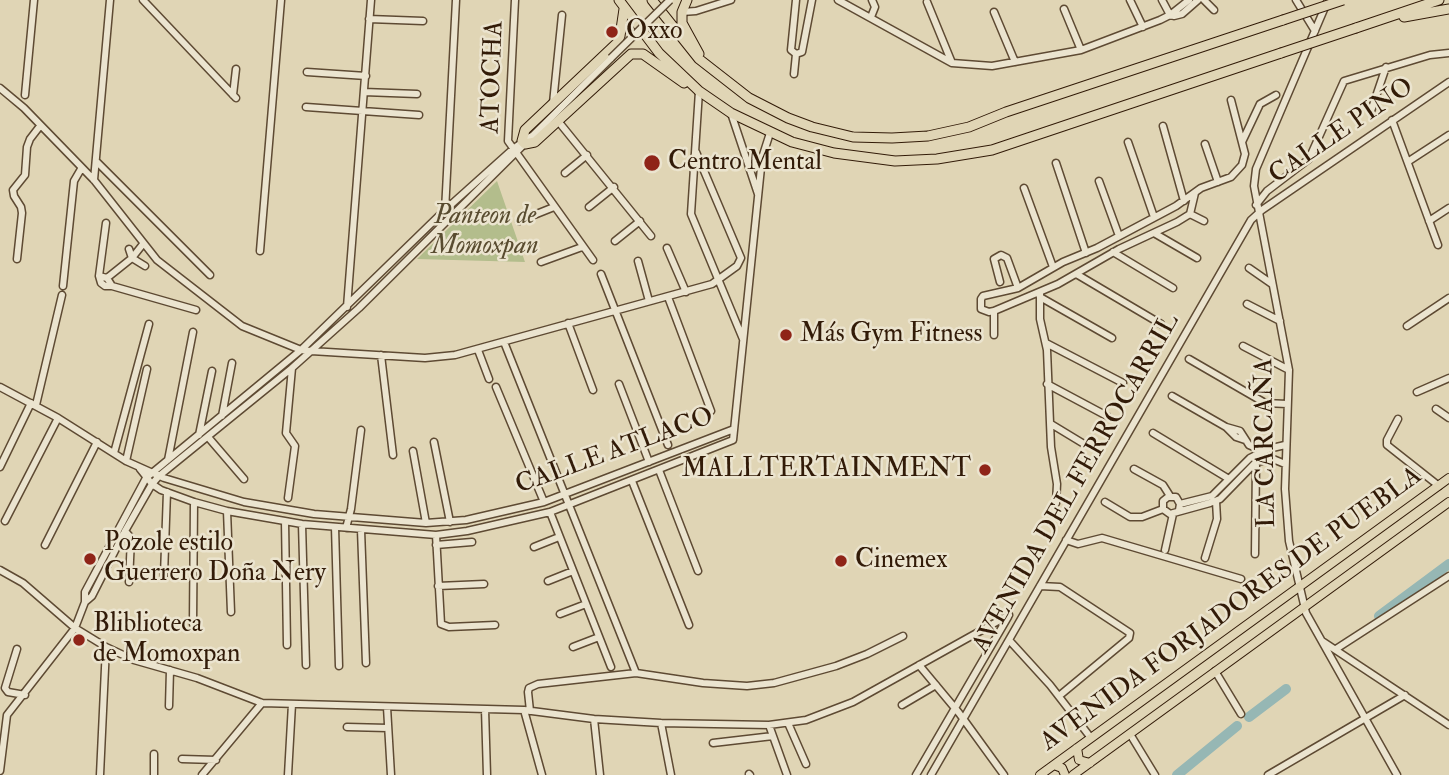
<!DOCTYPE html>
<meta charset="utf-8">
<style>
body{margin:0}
canvas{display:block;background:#e0d5b5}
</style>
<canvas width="1449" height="775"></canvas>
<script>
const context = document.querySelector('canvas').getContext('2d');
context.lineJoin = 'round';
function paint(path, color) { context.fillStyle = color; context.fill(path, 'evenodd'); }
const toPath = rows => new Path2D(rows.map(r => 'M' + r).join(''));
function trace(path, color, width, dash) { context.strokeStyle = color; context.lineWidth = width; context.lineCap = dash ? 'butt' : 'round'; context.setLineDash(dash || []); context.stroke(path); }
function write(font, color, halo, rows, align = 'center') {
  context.font = font + ' "IM FELL Double Pica",serif'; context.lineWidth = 5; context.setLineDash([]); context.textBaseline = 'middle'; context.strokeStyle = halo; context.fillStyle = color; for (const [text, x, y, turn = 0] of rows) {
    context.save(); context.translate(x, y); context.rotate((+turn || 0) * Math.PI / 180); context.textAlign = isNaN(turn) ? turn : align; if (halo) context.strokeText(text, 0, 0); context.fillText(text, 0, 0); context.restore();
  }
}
paint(toPath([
 [497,181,525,262,417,259]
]), '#b3bd8c');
trace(toPath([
 [1379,616,1449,564],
 [1249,717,1286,689],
 [1177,775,1237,726]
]), '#96b7b4', 10);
const minor = toPath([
 [143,0,236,98],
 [515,0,508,141,593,260],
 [838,0,952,63,992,66,1081,50,1160,20,1170,15,1189,0],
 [1130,0,1143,27],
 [1162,0,1170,15,1174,16,1182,14,1198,0],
 [1204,0,1214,10],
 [1296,0,1315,31],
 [1328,0,1256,169,1254,186,1289,370,1285,489,1289,541,1306,613,1397,775],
 [927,2,952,63],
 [1064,9,1081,50],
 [682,12,696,11,731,0],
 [994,12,1015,62],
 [871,17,875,7,872,0],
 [369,19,423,21],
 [796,54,802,52,812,0],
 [307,72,366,76],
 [794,74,796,54,791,50,796,0],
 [0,88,24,108,94,180,157,260,242,326,301,350,311,351,425,358,455,355,712,284,737,266,741,258,696,152],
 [699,91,691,214,743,339],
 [364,92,417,94],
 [25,95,34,0],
 [233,95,236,69],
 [1231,100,1245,154],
 [553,103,562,15],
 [306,107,419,115],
 [1371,111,1386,67],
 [731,113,758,194],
 [1392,120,1438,245],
 [558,121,651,236],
 [1163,126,1184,201],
 [1128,142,1154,217],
 [1242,142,1260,104,1276,95],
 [1205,144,1218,182],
 [96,161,210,275],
 [1409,161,1449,135],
 [1056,163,1086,253],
 [565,173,587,155],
 [94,180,110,0],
 [1099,181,1119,236],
 [1024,188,1053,267],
 [1195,193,1190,214,1177,222,1119,249,1058,284,994,311,989,312,981,309,981,299,983,296,1018,288,1063,262,1097,248,1176,206,1201,188,1231,177,1242,165,1245,154],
 [1256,205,1267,191,1309,159,1344,81,1430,55,1449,53],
 [589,207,614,187],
 [445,211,456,0],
 [1190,214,1204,221],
 [519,221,554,207],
 [1429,221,1449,208],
 [1154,233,1197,258],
 [615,241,640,221],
 [667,248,686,292],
 [129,249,132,258,145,266],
 [260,251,281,0],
 [1113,252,1173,288],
 [17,259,22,213,21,207,14,196,13,190,25,175,27,147,30,139,40,126],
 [638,261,649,301],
 [541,262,582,247],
 [1249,268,1272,284],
 [601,274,668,445],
 [1078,275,1161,324],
 [99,276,106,223],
 [99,276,107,278,112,286,105,286,101,283,99,276],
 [107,278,132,258,143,244],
 [1000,282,994,259,1001,255,1007,258,1018,288],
 [63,286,74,181,81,169],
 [112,286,196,310],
 [1040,292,1040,319,1047,350,1051,447,1057,484,1056,503],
 [668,297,711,411],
 [1040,297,1112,338],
 [1247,304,1280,321],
 [347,307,371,0],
 [994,311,994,335],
 [568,323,593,390],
 [1407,326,1449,298],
 [504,342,636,673],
 [1046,343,1123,383],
 [1243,346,1289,370],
 [478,350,489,379],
 [381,355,393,455],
 [1189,359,1265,403,1287,404],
 [619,384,649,462],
 [1047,384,1107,416],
 [0,387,58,418,126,461,164,478,244,502,314,514,426,523,466,520,544,502,734,429],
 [496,387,544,502],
 [1417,392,1449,378],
 [1172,396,1226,427,1236,437,1245,440],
 [36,405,62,295],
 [1436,409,1449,418],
 [222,416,232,363],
 [1398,419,1387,440,1387,445,1439,486],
 [1051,424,1084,444],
 [1226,427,1240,431,1249,445,1263,451],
 [1153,433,1229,479],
 [199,435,212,371],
 [208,437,244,479],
 [434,442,450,522],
 [413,451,426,523],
 [114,453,149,324],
 [168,460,193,332],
 [126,461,147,369],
 [0,467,31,403],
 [140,469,152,484,161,490,194,502,227,511,302,524,436,535,467,531,550,512,733,440,762,158,770,133],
 [1134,469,1163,485,1170,496],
 [659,470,698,571],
 [632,481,689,625],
 [288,498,295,446,286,433,292,368],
 [1105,502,1130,517,1142,517,1163,509],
 [1180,504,1212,496,1250,458,1268,449,1285,445],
 [1179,510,1180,504,1176,497,1168,497,1163,501,1163,509,1170,514,1210,503,1220,499,1256,462,1273,459,1285,464],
 [227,511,231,612],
 [550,512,611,667],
 [5,521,58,418],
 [285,521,287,645],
 [302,524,306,665],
 [335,527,339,666],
 [346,528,351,509,361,430],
 [361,530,366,663],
 [125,531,131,538,129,582],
 [436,535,441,624,449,627,495,625],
 [1066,540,1078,544,1102,538,1241,579],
 [45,545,97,442],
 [436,545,472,542],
 [534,547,559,537],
 [1165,550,1173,514],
 [1255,554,1256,462],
 [1205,558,1217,519,1216,501],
 [0,570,23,583,75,628,106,647,134,660,197,678,262,703,524,710,594,719,661,723,769,725,806,720,853,702,1009,615],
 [164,575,167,492],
 [548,581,573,571],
 [438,586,484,584],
 [1040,586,1060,587,1130,633,1129,638,1059,696],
 [85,602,92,596,125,531,152,484,159,476,292,368,359,308,611,58],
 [560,614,586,604],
 [193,624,194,502],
 [1009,640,1050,685,1091,738],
 [1322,641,1449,725],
 [573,647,599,637],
 [17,649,5,688,8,692,25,695],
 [1336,649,1449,576],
 [919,665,959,713,1004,775],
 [1215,671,1241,714],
 [902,705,936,685],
 [169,706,170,670],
 [387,707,391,775],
 [485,709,487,775],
 [524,710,542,775],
 [530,711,528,692,529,688,538,684,636,673,703,683,747,686,774,683,836,666,867,654,903,636],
 [594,719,600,775],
 [661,723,671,775],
 [788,723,806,764],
 [769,725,787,775],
 [347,727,388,728],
 [1130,734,1155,775],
 [713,743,773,736],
 [182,759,216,760],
 [0,771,7,715,75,628,85,602,85,592,146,478,301,350,445,210,513,149,530,137],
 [749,774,750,775],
 [100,775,106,647],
 [154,775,154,754],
 [202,775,262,703],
 [288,775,292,704],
 [916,775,1008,617],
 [931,775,1251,220,1262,210,1449,82],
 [1268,775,1405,695]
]);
const major = toPath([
 [1077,748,1079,760,1090,763],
 [1054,765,1062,768,1065,775],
 [1040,775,1449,478],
 [1073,775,1449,502]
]);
const highway = toPath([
 [619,0,659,53,699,91,731,113,792,142,834,153,895,161,937,159,992,150,1281,53],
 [652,0,699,59,749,98,788,118,812,127,853,137,892,138,928,136,969,127,1006,112,1283,20],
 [687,0,682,12,682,23,699,54],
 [624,9,620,36,617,43,525,130,522,141,525,144,535,142,631,54,643,54,684,83],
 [1404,17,1449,9],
 [1356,28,1439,0]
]);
trace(minor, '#5e4a33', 9);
trace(major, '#321b08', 10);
trace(highway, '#321b08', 11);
trace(minor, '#ebe4cf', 6);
trace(major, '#e0d5b5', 8);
trace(highway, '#e0d5b5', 9);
const minorBridge = toPath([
 [611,58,670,0]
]);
const highwayBridge = toPath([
 [1283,20,1343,0],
 [1281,53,1356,28]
]);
trace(minorBridge, '#5e4a33', 9, []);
trace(highwayBridge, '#321b08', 11, []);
trace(minorBridge, '#ebe4cf', 6);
trace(highwayBridge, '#e0d5b5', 9);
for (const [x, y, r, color] of [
 [612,32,7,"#8f2418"],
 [652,163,9,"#8f2418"],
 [786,335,7,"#8f2418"],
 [985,470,7,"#8f2418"],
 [90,559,7,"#8f2418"],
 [841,561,7,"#8f2418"],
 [79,640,7,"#8f2418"]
]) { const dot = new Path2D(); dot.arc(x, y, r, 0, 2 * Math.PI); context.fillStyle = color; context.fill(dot); trace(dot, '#ebe4cf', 2.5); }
write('26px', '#321b08', '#ebe4cf', [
 ["Oxxo",626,32],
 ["Centro Mental",668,163],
 ["Más Gym Fitness",800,335],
 ["MALLTERTAINMENT",971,470,"right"],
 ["Pozole estilo",104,544],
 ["Guerrero Doña Nery",104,574],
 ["Cinemex",855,561],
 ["Bliblioteca",93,625],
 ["de Momoxpan",93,655]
], 'left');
write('26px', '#321b08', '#ebe4cf', [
 ["ATOCHA",494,77,-88],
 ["CALLE PINO",1342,132,-34],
 ["LA CARCAÑA",1267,443,-91],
 ["CALLE ATLACO",615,452,-20],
 ["AVENIDA DEL FERROCARRIL",1077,484,-60],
 ["AVENIDA FORJADORES DE PUEBLA",1232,610,-36]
]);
write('italic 26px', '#594c30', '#ebe4cf', [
 ["Panteon de",485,217],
 ["Momoxpan",485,247]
]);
</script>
